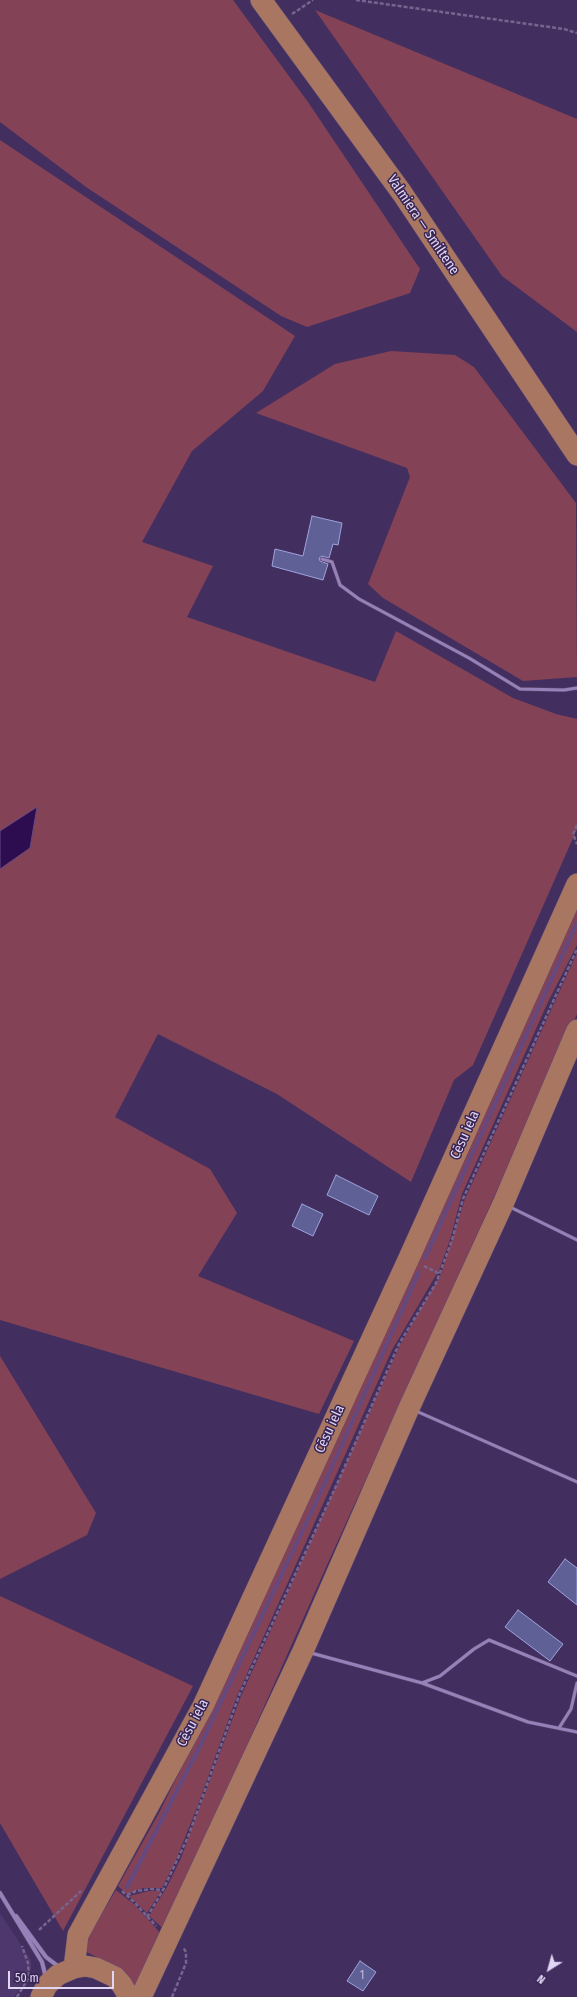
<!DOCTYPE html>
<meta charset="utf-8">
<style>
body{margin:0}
#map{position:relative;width:577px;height:1997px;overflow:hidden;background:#432f5f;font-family:"Fira Sans Condensed",sans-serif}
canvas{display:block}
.north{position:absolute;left:529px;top:1949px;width:40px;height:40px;-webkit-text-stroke:3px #382553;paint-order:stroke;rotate:217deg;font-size:11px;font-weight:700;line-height:16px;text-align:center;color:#e1d6f4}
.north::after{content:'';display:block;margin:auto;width:14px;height:18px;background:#e1d6f4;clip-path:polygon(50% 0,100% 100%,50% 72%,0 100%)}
.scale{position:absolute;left:8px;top:1971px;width:106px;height:18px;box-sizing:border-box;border:2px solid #e1d6f4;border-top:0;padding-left:5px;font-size:12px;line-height:14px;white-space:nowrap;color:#e1d6f4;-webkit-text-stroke:3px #382553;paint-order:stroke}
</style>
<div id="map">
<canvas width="577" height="1997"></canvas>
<div class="north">N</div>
<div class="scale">50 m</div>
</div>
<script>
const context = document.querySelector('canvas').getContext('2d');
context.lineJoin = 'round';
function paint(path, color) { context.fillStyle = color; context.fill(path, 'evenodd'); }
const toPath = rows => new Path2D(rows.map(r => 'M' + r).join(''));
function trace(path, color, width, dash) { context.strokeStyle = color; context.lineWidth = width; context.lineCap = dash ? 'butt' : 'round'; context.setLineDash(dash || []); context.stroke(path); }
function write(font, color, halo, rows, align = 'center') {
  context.font = font + ' "Fira Sans Condensed",sans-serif'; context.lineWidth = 3; context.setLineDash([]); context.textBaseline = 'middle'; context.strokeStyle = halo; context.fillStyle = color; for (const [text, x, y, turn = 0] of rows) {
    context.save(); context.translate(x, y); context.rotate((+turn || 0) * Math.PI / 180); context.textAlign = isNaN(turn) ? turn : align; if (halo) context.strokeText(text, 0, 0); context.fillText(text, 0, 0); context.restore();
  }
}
paint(toPath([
 [0,1913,31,1960,31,1970,14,1997,0,1997]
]), '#4d376d');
paint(toPath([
 [0,0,233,0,308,102,420,269,410,293,307,327,281,316,86,187,0,122],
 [315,10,577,119,577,332,502,276],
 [0,140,295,336,263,391,192,451,142,542,213,566,187,617,375,682,396,631,513,698,556,714,577,719,577,829,473,1065,454,1080,411,1182,277,1094,158,1034,115,1117,210,1169,237,1213,198,1276,354,1341,319,1414,0,1320],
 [391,351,455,355,474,367,576,503,577,677,523,681,383,598,368,584,410,477,407,468,256,413,335,364],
 [577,907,577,945,548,1002,462,1194,450,1240,439,1270,392,1350,237,1696,198,1805,176,1860,162,1888,143,1888,127,1894,118,1886,159,1813,226,1677],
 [577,953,577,1014,331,1556,165,1930,149,1916,167,1887,181,1858,241,1696,400,1345,441,1274,465,1199],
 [0,1356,96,1513,87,1535,0,1579],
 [0,1596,193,1686,63,1931,0,1823],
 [116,1890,135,1905,162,1935,138,1989,102,1960,81,1949],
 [149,1891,161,1891,147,1913,129,1896]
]), '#844257');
const water = toPath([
 [37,807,30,848,0,869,0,831,37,807]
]);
paint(water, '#2e0c50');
trace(water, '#644981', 1);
trace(toPath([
 [425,1258,577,923],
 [127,1887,200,1746,317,1500,419,1272]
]), '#644981', 4);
const building = toPath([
 [312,516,342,523,338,545,333,544,329,558,322,556,319,558,320,561,328,564,323,580,272,566,275,549,303,556,312,516],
 [336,1175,378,1196,369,1215,327,1195,336,1175],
 [302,1204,323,1214,313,1236,292,1226,302,1204],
 [565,1559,577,1568,577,1605,548,1582,565,1559],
 [518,1610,563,1644,550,1661,505,1627,518,1610],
 [360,1961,376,1972,363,1991,347,1981,360,1961]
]);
paint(building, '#5f6196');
trace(building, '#9fa3dc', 1);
const lane = toPath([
 [322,559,332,562,340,585,359,599,469,658,520,689,564,690,577,688],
 [510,1207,577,1240],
 [416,1411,577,1482],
 [311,1653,422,1683,528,1722,577,1732],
 [422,1683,440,1676,474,1649,489,1640,577,1676],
 [559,1728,571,1709,577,1683]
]);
const street = toPath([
 [0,1893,42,1962,46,1978],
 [16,1916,46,1957,59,1967]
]);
const primary = toPath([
 [261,0,402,193,577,455],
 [74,1968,78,1935,203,1706,409,1258,577,884],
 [41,1997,47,1985,58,1975,74,1968,85,1966,96,1968,115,1977,122,1985,129,1997],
 [141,1997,303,1651,409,1408,503,1204,577,1030]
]);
trace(lane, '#5d4b74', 4);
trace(street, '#5d4b74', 5);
trace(primary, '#5d4b74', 22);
trace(toPath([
 [356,0,564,29,577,33],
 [292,14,313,0],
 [577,825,573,834,577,844],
 [424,1266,440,1274],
 [122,1891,135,1903,156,1926],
 [127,1895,136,1891,151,1889,163,1890],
 [147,1917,163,1890,188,1837,240,1693,337,1484,399,1344,436,1283,452,1240,463,1199,577,949],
 [39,1930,81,1891],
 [17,1997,29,1977,28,1963,22,1946],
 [172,1997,186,1963,186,1952,183,1947]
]), '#76658f', 2.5, [4, 2]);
trace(lane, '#9682b8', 3);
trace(street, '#9682b8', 4);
trace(primary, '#a97662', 21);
write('12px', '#c0b9dc', null, [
 ["1",362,1976]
]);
write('14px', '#e1d6f4', '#382553', [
 ["Valmiera — Smiltene",423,225,56],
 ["Cēsu iela",465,1135,-66],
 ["Cēsu iela",330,1429,-65],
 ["Cēsu iela",193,1723,-62]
]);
</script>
